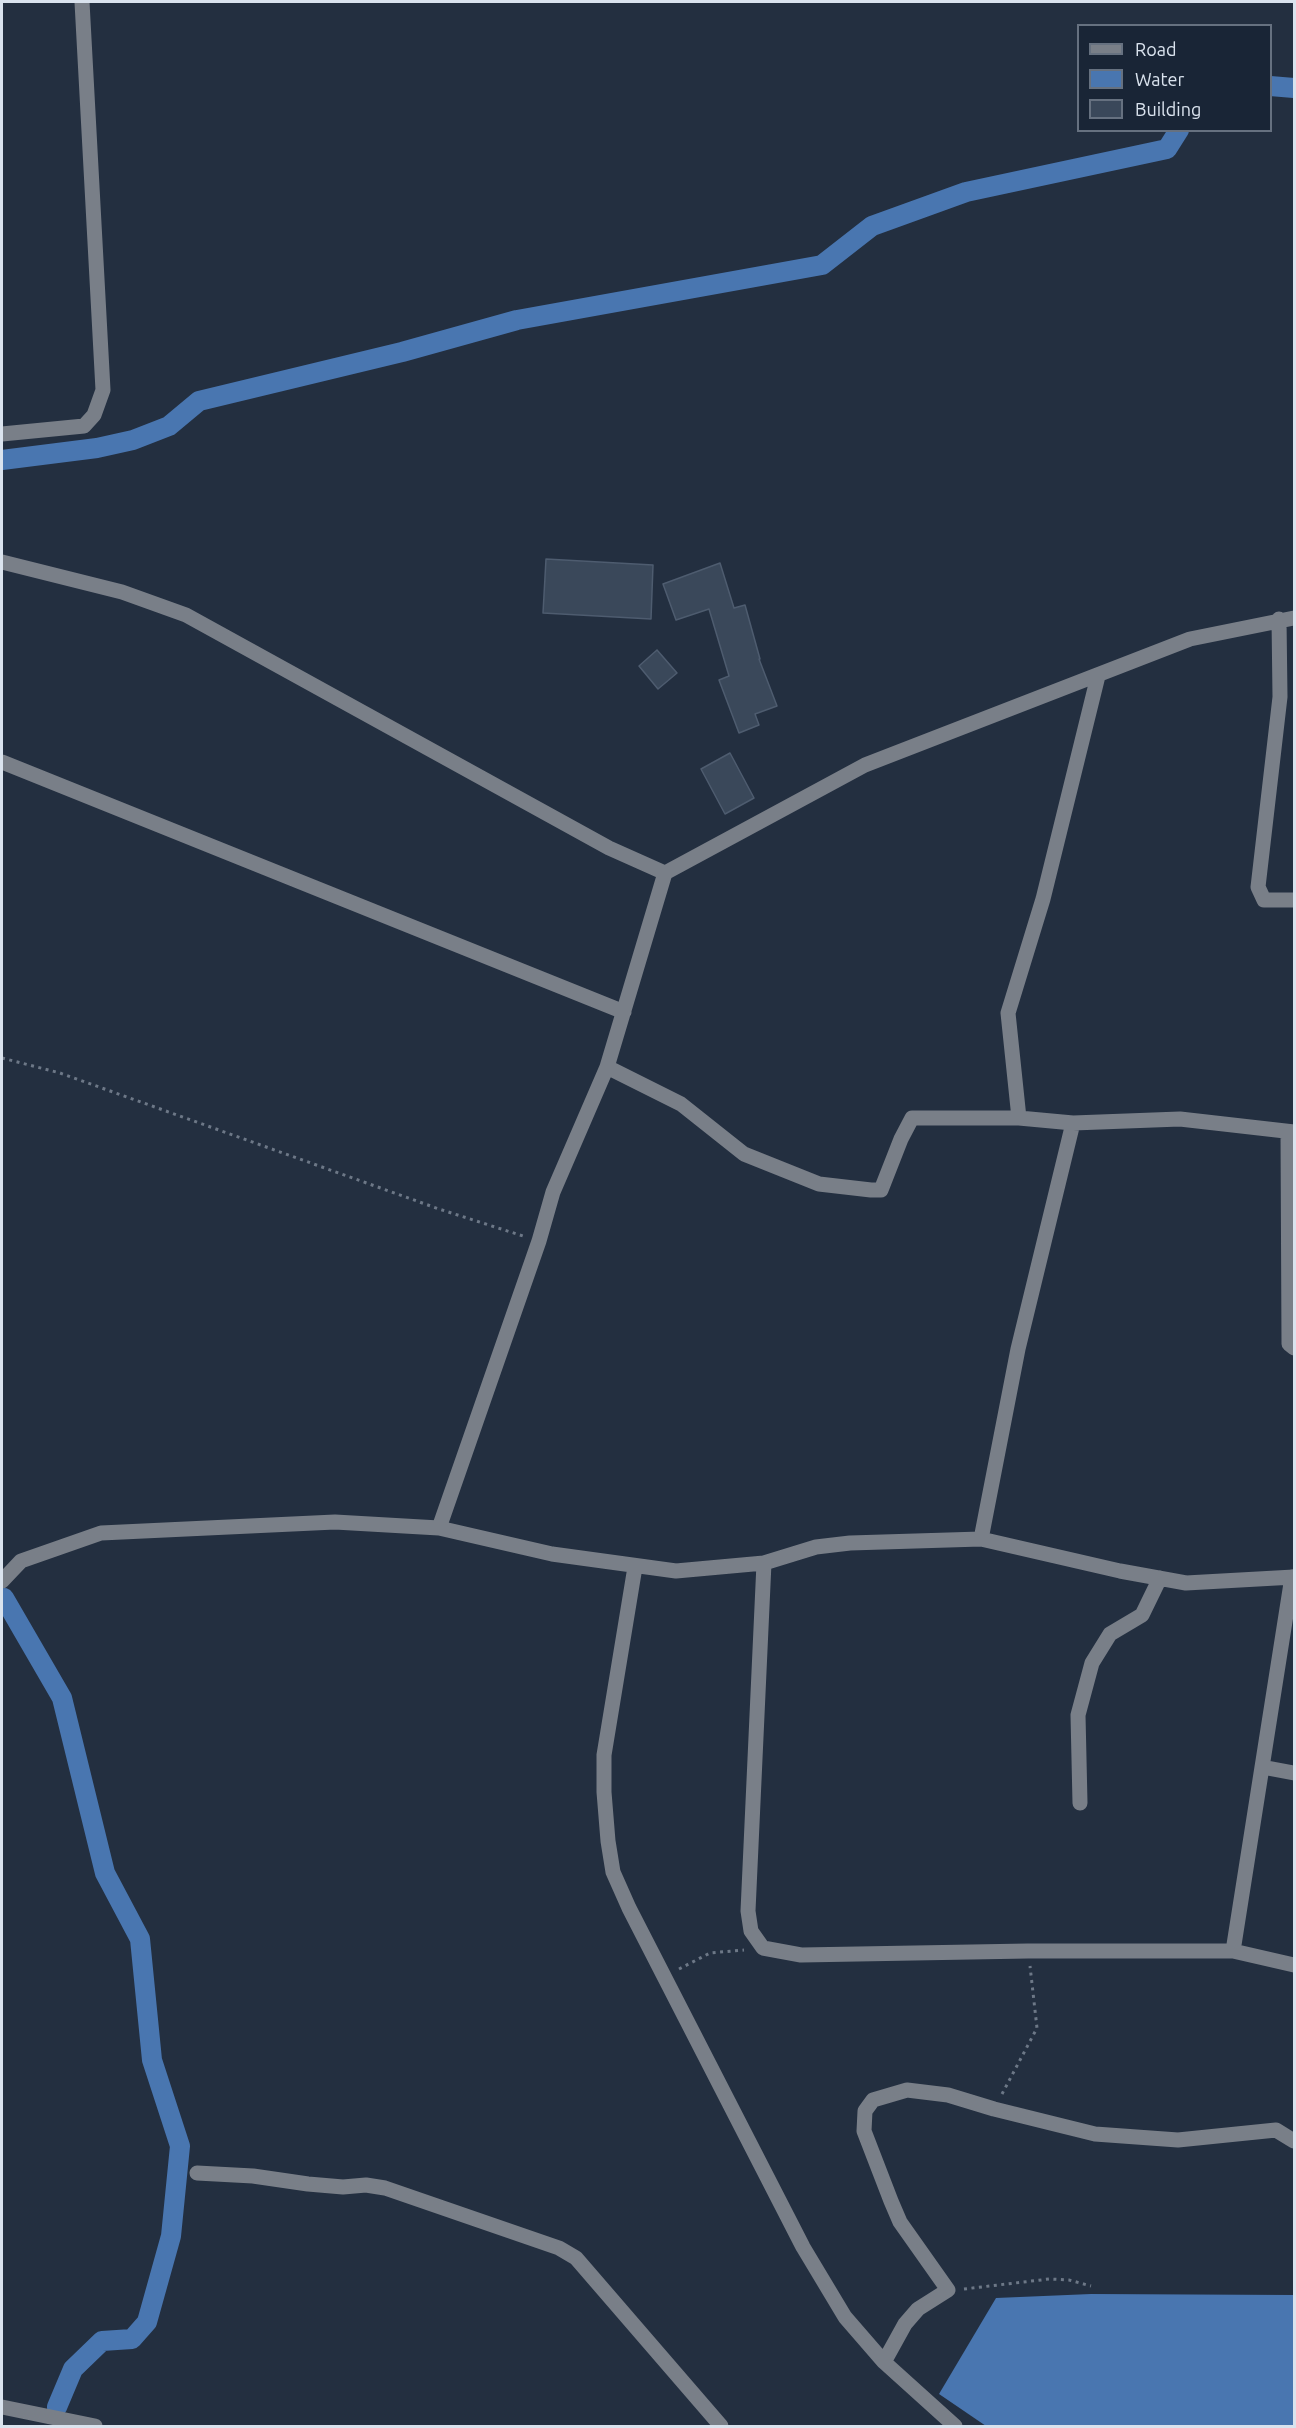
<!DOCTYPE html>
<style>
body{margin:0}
#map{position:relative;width:1296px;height:2428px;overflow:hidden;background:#232f40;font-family:Ubuntu,sans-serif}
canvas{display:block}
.frame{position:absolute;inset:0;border:3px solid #dae3ee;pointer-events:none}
.legend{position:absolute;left:1077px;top:24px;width:195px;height:108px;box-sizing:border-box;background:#192536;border:2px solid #667180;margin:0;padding:8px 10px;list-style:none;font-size:18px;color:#dae3ee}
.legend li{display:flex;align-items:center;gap:12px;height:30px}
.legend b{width:30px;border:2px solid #667180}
</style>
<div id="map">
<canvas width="1296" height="2428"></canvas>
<div class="frame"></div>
<ul class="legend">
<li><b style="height:8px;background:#797f88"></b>Road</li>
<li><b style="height:16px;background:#4976b0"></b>Water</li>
<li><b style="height:16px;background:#3a485a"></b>Building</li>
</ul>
</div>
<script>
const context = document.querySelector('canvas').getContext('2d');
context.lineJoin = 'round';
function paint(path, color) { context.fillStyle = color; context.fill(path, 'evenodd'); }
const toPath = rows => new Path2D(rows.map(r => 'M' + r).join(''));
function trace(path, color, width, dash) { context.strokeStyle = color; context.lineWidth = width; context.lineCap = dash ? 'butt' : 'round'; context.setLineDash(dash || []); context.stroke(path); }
paint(toPath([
 [1091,2294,1294,2295,1294,2426,986,2426,939,2394,996,2298]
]), '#4976b0');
trace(toPath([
 [1270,86,1294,88],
 [2,460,97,448,133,440,169,426,199,401,402,352,517,320,822,265,872,226,966,192,1167,149,1179,130],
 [4,1598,62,1698,105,1873,140,1939,152,2060,180,2146,171,2236,147,2322,132,2339,102,2341,73,2369,57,2407]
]), '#4976b0', 20);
const building = toPath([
 [546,559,653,565,651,619,543,613,546,559],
 [720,563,734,608,745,605,760,659,759,659,777,706,755,714,759,725,739,733,719,680,729,676,709,609,676,620,663,584,720,563],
 [657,650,677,673,658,689,639,666,657,650],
 [730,753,754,798,725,814,701,769,730,753]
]);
paint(building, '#3a485a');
trace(building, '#4e5c6f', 1.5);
trace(toPath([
 [2,1058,60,1073,439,1209,523,1236],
 [679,1969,710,1953,744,1950],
 [1002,2094,1037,2028,1030,1966],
 [964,2289,1049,2279,1069,2280,1091,2286]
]), '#6d7887', 3, [3, 4.5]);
trace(toPath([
 [2,434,84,426,94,415,103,390,82,2],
 [2,562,122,592,186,615,609,848,665,873],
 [1279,619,1280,697,1258,887,1264,900,1294,900],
 [2,762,624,1012],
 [607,1067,681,1104,744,1154,819,1184,871,1190,881,1190,901,1139,912,1118,1019,1118,1073,1123,1180,1119,1294,1132],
 [1019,1118,1008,1013,1043,899,1098,676],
 [1288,1132,1289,1344,1294,1348],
 [439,1528,539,1241,553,1192,607,1067,665,873,865,765,1190,639,1294,618],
 [981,1539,1018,1349,1073,1123],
 [764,1563,748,1911,751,1931,763,1948,801,1955,1028,1951,1233,1951,1294,1965],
 [635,1567,604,1755,604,1792,608,1841,613,1872,629,1908,803,2247,845,2317,884,2362,955,2426],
 [2,1581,21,1561,101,1533,335,1522,439,1528,552,1554,676,1571,764,1563,816,1547,850,1543,981,1539,1120,1571,1186,1583,1294,1577],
 [1262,1767,1294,1773],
 [1080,1803,1078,1715,1092,1663,1110,1634,1142,1615,1160,1578],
 [1233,1951,1292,1577],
 [197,2173,253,2176,308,2184,343,2187,366,2185,385,2188,559,2248,576,2258,721,2426],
 [884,2362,905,2324,918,2309,948,2290,900,2222,891,2201,864,2131,865,2111,873,2100,907,2090,948,2095,994,2109,1095,2134,1178,2140,1276,2130,1294,2141],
 [2,2407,95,2426]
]), '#797f88', 15);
</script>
